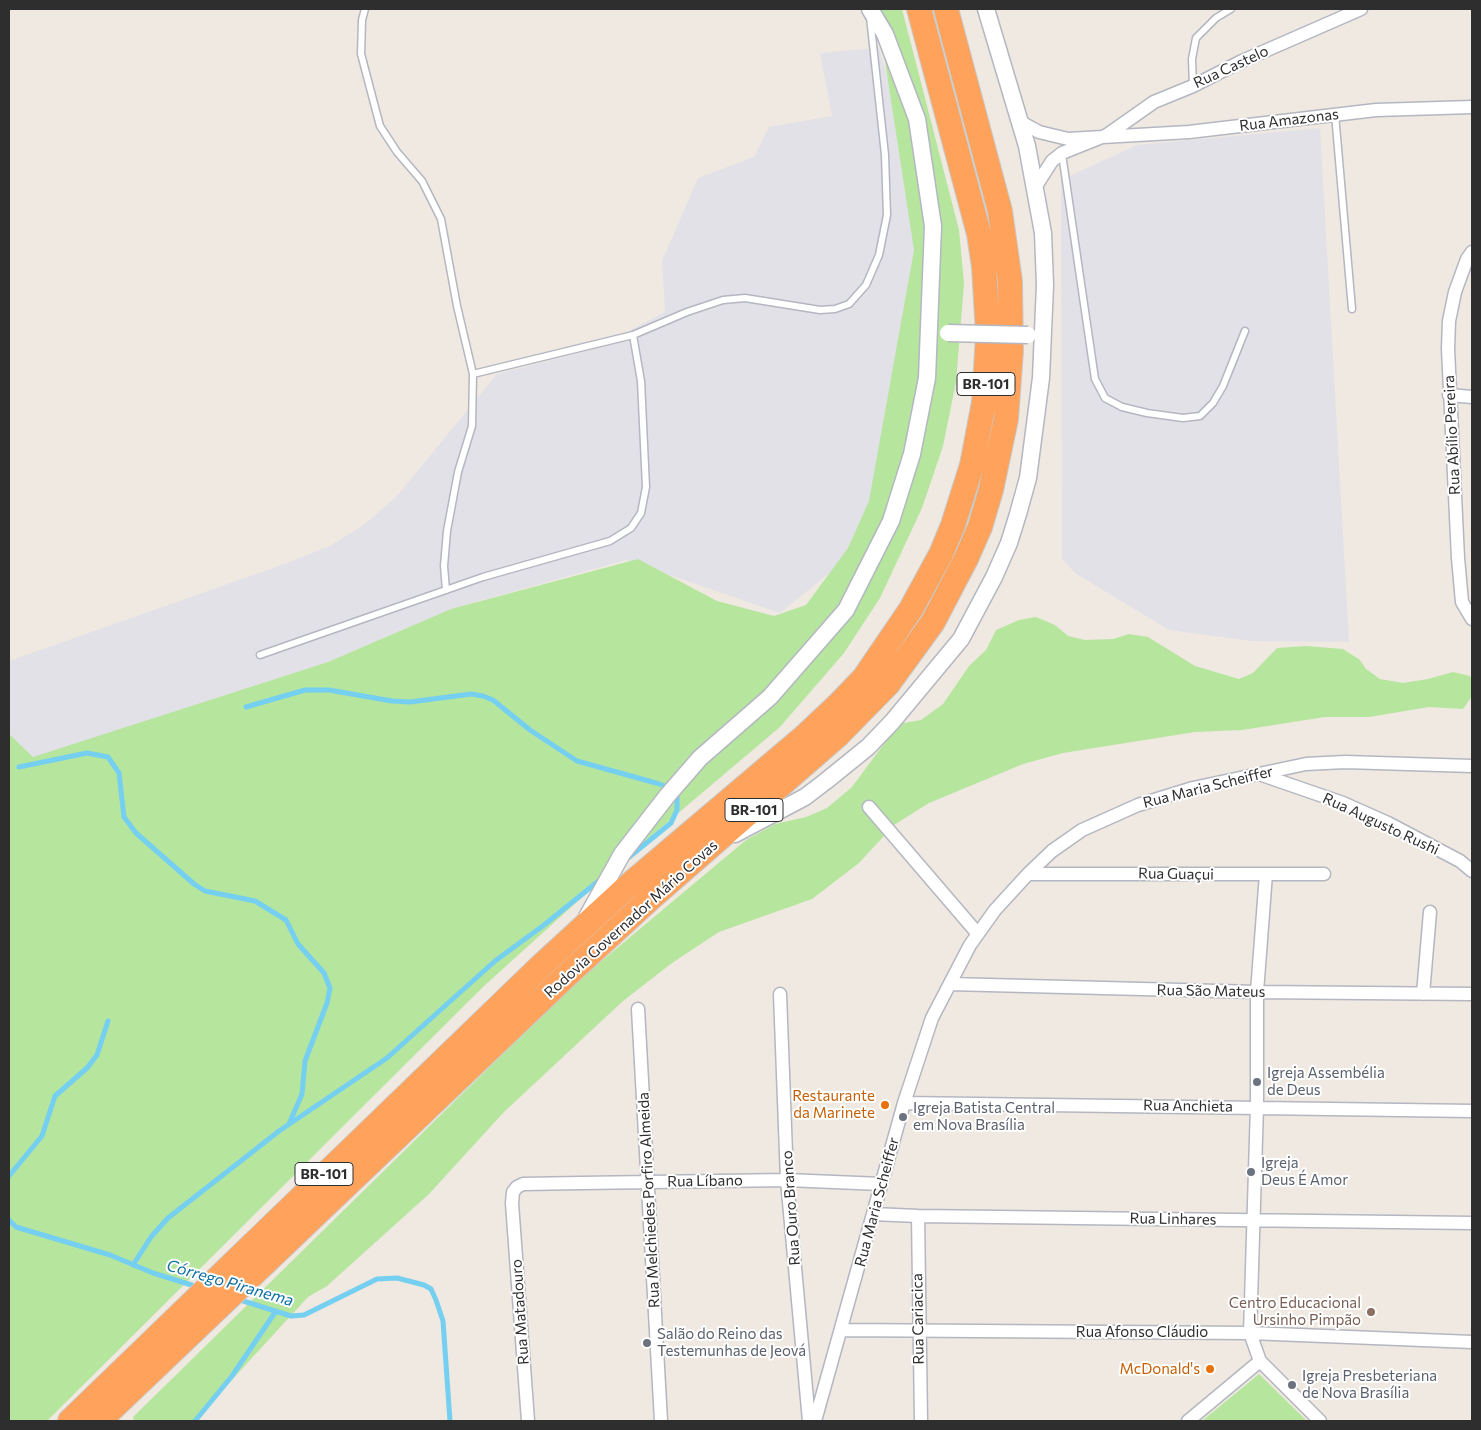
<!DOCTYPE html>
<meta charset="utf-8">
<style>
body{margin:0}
#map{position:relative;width:1481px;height:1430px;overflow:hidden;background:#efe9e1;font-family:Commissioner,sans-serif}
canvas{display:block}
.frame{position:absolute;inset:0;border:10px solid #2e2e2e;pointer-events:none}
</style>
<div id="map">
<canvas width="1481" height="1430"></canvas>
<div class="frame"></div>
</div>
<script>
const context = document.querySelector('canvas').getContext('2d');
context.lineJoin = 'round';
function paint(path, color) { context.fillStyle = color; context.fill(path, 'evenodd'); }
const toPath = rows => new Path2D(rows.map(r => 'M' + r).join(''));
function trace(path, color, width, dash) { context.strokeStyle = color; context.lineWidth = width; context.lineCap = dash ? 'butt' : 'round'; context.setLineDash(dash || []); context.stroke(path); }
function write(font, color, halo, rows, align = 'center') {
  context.font = font + ' Commissioner,sans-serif'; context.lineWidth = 4; context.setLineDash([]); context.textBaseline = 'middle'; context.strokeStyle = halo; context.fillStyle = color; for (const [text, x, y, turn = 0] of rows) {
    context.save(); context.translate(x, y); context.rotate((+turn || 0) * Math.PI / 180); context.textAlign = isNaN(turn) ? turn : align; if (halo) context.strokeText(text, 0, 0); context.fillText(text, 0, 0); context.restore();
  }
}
paint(toPath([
 [879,48,921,193,924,340,863,546,780,613,626,560,451,609,328,662,9,766,9,661,279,566,330,546,365,524,397,496,497,374,595,349,665,312,662,261,698,178,754,157,769,127,832,116,820,53],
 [1320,128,1349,642,1251,641,1169,630,1075,573,1062,559,1061,180,1137,145]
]), '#e3e1e8');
paint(toPath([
 [877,9,902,9,959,230,964,283,956,382,943,446,922,508,880,598,844,653,780,727,631,853,484,986,47,1421,9,1421,9,734,33,757,328,662,451,609,638,559,717,601,774,616,806,605,848,548,869,501,914,250],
 [1036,617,1055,625,1068,636,1085,640,1113,639,1129,634,1148,637,1195,666,1239,679,1253,673,1277,648,1306,646,1343,649,1360,660,1366,669,1380,679,1403,683,1428,679,1453,672,1470,676,1472,681,1472,696,1463,709,1429,707,1369,717,1325,717,1242,730,1195,732,1063,753,1023,764,929,803,894,825,859,863,812,899,719,932,672,963,623,1001,504,1112,429,1194,327,1286,308,1297,194,1421,134,1421,133,1417,178,1373,573,985,746,840,775,824,806,817,827,808,852,787,886,741,903,723,921,720,943,704,969,666,986,650,996,630,1019,620],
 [1259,1374,1307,1421,1202,1421]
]), '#b6e59e');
trace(toPath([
 [246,707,305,690,329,690,392,701,410,702,471,694,483,696,493,700,530,730,577,761,656,783,668,787,677,794,677,810,671,823,628,858],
 [19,767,87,753,108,757,119,773,124,817,136,833,194,884,205,891,255,901,286,920,298,944,324,973,330,988,327,1003,305,1061,302,1094,289,1124],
 [9,1176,42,1136,55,1096,87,1068,97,1055,108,1021],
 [9,1220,16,1227,110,1255,153,1273,198,1287],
 [133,1265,151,1237,168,1218,279,1131,387,1058,495,961,544,925,601,879],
 [237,1299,291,1316,304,1315,377,1279,397,1278,424,1285,431,1289,436,1300,443,1321,450,1421],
 [195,1421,232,1376,276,1311]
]), '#75cff0', 5);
const service = toPath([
 [365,9,362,20,361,54,380,126,397,152,422,181,441,219,457,306,473,374,472,426,458,472,447,531,444,566,446,590],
 [1193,86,1192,59,1196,38,1216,18,1231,9],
 [1335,114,1352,309],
 [1062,154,1095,379,1105,398,1122,407,1147,413,1183,418,1200,416,1213,403,1223,386,1245,331],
 [473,374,633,335],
 [260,655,483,577,610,541,631,528,641,513,646,487,641,381,633,335,687,312,723,300,745,298,820,310,835,309,849,304,866,285,879,255,887,215,885,155,870,17]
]);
const minor = toPath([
 [1019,121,1039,132,1068,139,1189,132,1376,110,1472,107],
 [1036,186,1052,161,1062,153,1107,135,1154,102,1193,86,1242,61,1361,9],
 [1472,252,1467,259,1455,292,1449,321,1448,349,1458,558,1462,602,1472,619],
 [1449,395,1472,397],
 [1259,774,1343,803,1388,823,1460,861,1472,871],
 [869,807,978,934],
 [1028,874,1324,874],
 [1266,874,1257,992,1257,1106,1250,1333,1260,1361,1320,1421],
 [950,984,1257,992,1472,994],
 [780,994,787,1180,809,1421],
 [1423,994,1430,912],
 [638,1009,661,1421],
 [904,1103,1472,1111],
 [873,1214,918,1216,1472,1223],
 [918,1216,921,1421],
 [842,1330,1250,1333,1472,1342],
 [528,1421,512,1203,513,1192,517,1187,523,1184,581,1183,787,1180,881,1184],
 [815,1421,904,1103,932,1018,970,945,995,910,1028,874,1052,851,1082,830,1138,805,1193,788,1306,764,1345,762,1472,766],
 [1188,1421,1260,1361]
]);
const tertiary = toPath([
 [735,834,805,797,826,781,868,747,892,722,961,639,994,577,1009,543,1018,514,1028,478,1041,378,1045,285,1043,233,1027,146,986,9],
 [587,917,622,854,667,796,700,758,770,697,846,610,891,521,912,454,927,378,933,226,917,119,885,34,870,9]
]);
const motorway = toPath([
 [70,1421,542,965,627,887,804,737,838,705,864,678,911,609,941,554,953,525,972,465,984,402,988,334,984,267,979,234,919,9],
 [99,1421,567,975,652,897,837,736,888,684,933,622,966,559,980,527,991,490,1006,419,1011,351,1010,281,1000,211,946,9]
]);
trace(service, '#b4b7c1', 9);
trace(minor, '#b4b7c1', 15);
trace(tertiary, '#b4b7c1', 19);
trace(motorway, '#c9c9c9', 26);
trace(service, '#fff', 6);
trace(minor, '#fff', 12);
trace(tertiary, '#fff', 16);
trace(motorway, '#ffa35c', 24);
const tertiaryBridge = toPath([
 [948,333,1028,335]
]);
trace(tertiaryBridge, '#b4b7c1', 19, []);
trace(tertiaryBridge, '#fff', 16);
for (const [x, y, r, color] of [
 [1257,1082,5,"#6b7280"],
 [885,1105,5,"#e8710a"],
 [903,1117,5,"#6b7280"],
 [1251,1172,5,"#6b7280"],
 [1371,1312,5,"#8d6e63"],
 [647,1343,5,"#6b7280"],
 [1210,1369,5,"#e8710a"],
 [1292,1385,5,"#6b7280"]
]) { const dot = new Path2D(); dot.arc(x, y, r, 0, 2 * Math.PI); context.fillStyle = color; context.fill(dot); trace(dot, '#fff', 2); }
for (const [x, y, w] of [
 [986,384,58],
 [754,810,58],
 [324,1174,58]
]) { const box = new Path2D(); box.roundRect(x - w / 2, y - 11.5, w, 23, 4); context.fillStyle = '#fff'; context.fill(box); trace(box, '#2e2e2e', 1); }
write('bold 14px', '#2e2e2e', null, [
 ["BR-101",986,384],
 ["BR-101",754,810],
 ["BR-101",324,1174]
]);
write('15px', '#2e2e2e', '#fff', [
 ["Rua Castelo",1231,67,-25],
 ["Rua Amazonas",1289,120,-7],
 ["Rua Abílio Pereira",1452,435,-93],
 ["Rua Maria Scheiffer",1208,787,-14],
 ["Rua Augusto Rushi",1381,824,25],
 ["Rua Guaçui",1176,874,1],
 ["Rodovia Governador Mário Covas",631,919,-42],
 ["Rua São Mateus",1211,991,1],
 ["Rua Anchieta",1188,1106,1],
 ["Rua Líbano",705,1181,-1],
 ["Rua Melchiedes Porfiro Almeida",649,1200,-93],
 ["Rua Maria Scheiffer",877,1202,-75],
 ["Rua Ouro Branco",791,1208,-94],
 ["Rua Linhares",1173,1219,1],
 ["Rua Matadouro",520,1312,-94],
 ["Rua Cariacica",918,1319,-91],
 ["Rua Afonso Cláudio",1142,1332]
]);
write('15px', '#5b616d', '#fff', [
 ["Igreja Assembélia",1267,1073],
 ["de Deus",1267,1090],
 ["Igreja Batista Central",913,1108],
 ["em Nova Brasília",913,1125],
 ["Igreja",1261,1163],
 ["Deus É Amor",1261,1180],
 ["Salão do Reino das",657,1334],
 ["Testemunhas de Jeová",657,1351],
 ["Igreja Presbeteriana",1302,1376],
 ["de Nova Brasília",1302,1393]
], 'left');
write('15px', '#c56008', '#fff', [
 ["Restaurante",875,1096],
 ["da Marinete",875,1113],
 ["McDonald's",1200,1369]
], 'right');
write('15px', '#785e54', '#fff', [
 ["Centro Educacional",1361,1303],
 ["Ursinho Pimpão",1361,1320]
], 'right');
write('italic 16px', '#0d6fa3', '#fff', [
 ["Córrego Piranema",230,1283,16]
]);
</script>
